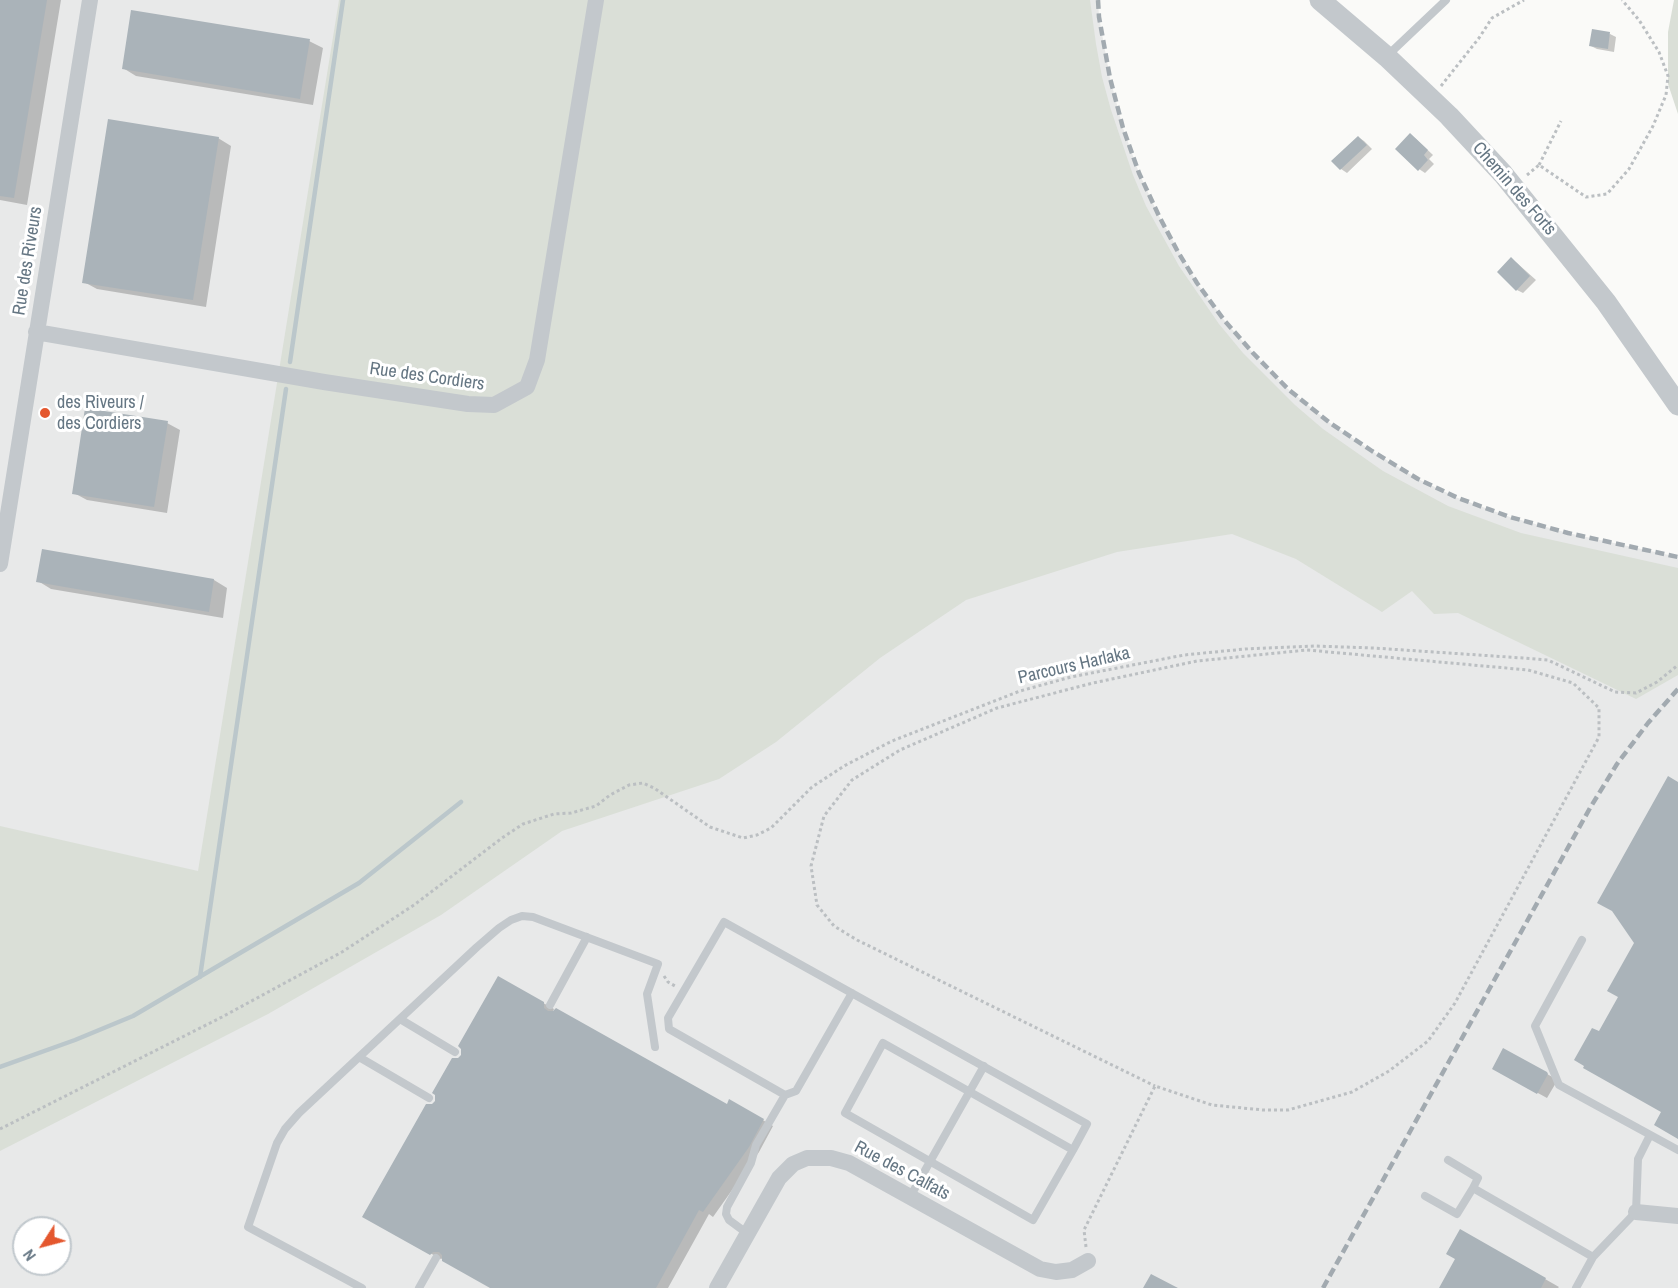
<!DOCTYPE html>
<style>
body{margin:0}
#map{position:relative;width:1678px;height:1288px;overflow:hidden;background:#fafaf8;font-family:"Archivo Narrow",sans-serif}
canvas{display:block}
.north{position:absolute;left:12px;top:1216px;width:60px;height:60px;box-sizing:border-box;background:#fff;border:2px solid #c1c8cd;border-radius:50%;rotate:234deg;font-size:16px;font-weight:700;line-height:24px;text-align:center;color:#657683}
.north::after{content:'';display:block;margin:auto;width:21px;height:27px;background:#e4572e;clip-path:polygon(50% 0,100% 100%,50% 72%,0 100%)}
</style>
<div id="map">
<canvas width="1678" height="1288"></canvas>
<div class="north">N</div>
</div>
<script>
const context = document.querySelector('canvas').getContext('2d');
context.lineJoin = 'round';
function paint(path, color) { context.fillStyle = color; context.fill(path, 'evenodd'); }
const toPath = rows => new Path2D(rows.map(r => 'M' + r).join(''));
function trace(path, color, width, dash) { context.strokeStyle = color; context.lineWidth = width; context.lineCap = dash ? 'butt' : 'round'; context.setLineDash(dash || []); context.stroke(path); }
function write(font, color, halo, rows, align = 'center') {
  context.font = font + ' "Archivo Narrow",sans-serif'; context.lineWidth = 6; context.setLineDash([]); context.textBaseline = 'middle'; context.strokeStyle = halo; context.fillStyle = color; for (const [text, x, y, turn = 0] of rows) {
    context.save(); context.translate(x, y); context.rotate((+turn || 0) * Math.PI / 180); context.textAlign = isNaN(turn) ? turn : align; if (halo) context.strokeText(text, 0, 0); context.fillText(text, 0, 0); context.restore();
  }
}
paint(toPath([
 [0,0,1098,0,1099,17,1110,78,1123,128,1139,173,1159,216,1197,283,1224,320,1253,353,1288,389,1330,423,1372,451,1418,479,1458,498,1510,517,1568,533,1678,557,1678,1288,0,1288],
 [24,1228,60,1228,60,1264,24,1264]
]), '#e8e9e9');
paint(toPath([
 [339,0,1090,0,1096,44,1102,77,1111,110,1133,175,1146,206,1179,266,1219,324,1243,353,1295,405,1323,429,1383,471,1448,506,1521,533,1678,568,1678,675,1636,699,1458,613,1434,614,1412,591,1382,612,1296,559,1232,534,1117,552,966,600,880,658,776,742,719,779,562,831,441,915,268,1014,0,1151,0,826,198,871],
 [1674,0,1678,0,1678,114,1668,84,1668,32]
]), '#dadfd7');
paint(toPath([
 [0,0,61,0,27,205,0,200],
 [1610,34,1616,37,1614,52,1597,49,1591,46],
 [309,41,323,48,313,105,136,76,123,68],
 [1410,135,1416,139,1433,155,1429,159,1434,164,1425,173,1419,169],
 [1358,137,1364,141,1372,149,1347,173,1341,169,1334,161],
 [218,138,231,146,206,307,97,289,84,282],
 [1511,259,1517,263,1536,280,1523,293,1517,290],
 [167,423,180,430,167,513,87,500,74,493],
 [214,580,227,588,223,618,51,589,38,581],
 [498,978,554,1009,553,1011,727,1106,730,1101,773,1126,759,1152,713,1217,709,1214,668,1288,493,1288,443,1258,441,1259,364,1217,432,1105,436,1101,458,1059,462,1055],
 [1504,1050,1556,1079,1557,1081,1547,1098,1494,1069],
 [1461,1231,1559,1287,1558,1288,1441,1288,1457,1259]
]), '#0003');
trace(toPath([
 [290,362,343,0],
 [200,977,286,389],
 [0,1067,75,1040,133,1016,359,883,461,802]
]), '#bbc7cb', 4.5);
paint(toPath([
 [0,0,47,0,14,198,0,196],
 [131,10,310,39,300,99,122,69],
 [1592,29,1610,32,1608,49,1589,46],
 [108,119,219,137,193,300,82,283],
 [1410,133,1428,150,1424,155,1428,160,1418,171,1395,149],
 [1358,136,1367,145,1340,170,1331,161],
 [1511,257,1530,276,1516,291,1497,272],
 [85,408,168,421,154,507,72,494],
 [42,549,214,579,209,612,36,582],
 [1668,776,1678,782,1678,1139,1654,1125,1661,1112,1583,1068,1584,1066,1574,1060,1592,1028,1599,1031,1618,997,1607,991,1634,943,1612,911,1597,903],
 [498,976,544,1002,544,1008,548,1011,553,1011,556,1008,727,1104,729,1099,764,1119,749,1147,703,1212,699,1210,656,1288,490,1288,442,1261,442,1255,439,1252,433,1252,430,1255,362,1217,426,1104,432,1104,435,1101,435,1095,432,1093,452,1058,458,1058,461,1055,461,1049,458,1046],
 [1503,1048,1547,1072,1548,1074,1537,1094,1492,1069],
 [1460,1229,1546,1278,1541,1288,1439,1288,1455,1259,1446,1254],
 [1151,1274,1178,1288,1143,1288]
]), '#aab3b9');
trace(toPath([
 [1441,86,1479,38,1492,18,1524,0],
 [1539,165,1561,121],
 [1527,175,1539,165,1586,197,1607,194,1629,169,1653,126,1666,95,1668,76,1659,52,1639,20,1622,0],
 [664,976,668,982,675,986],
 [0,1129,222,1017,342,952,414,905,502,838,523,824,554,814,571,813,596,806,610,795,629,785,643,783,654,788,710,827,743,838,757,835,771,828,812,787,844,766,892,741,1020,691,1071,677,1184,655,1245,649,1314,646,1374,648,1523,658,1548,660,1615,692,1636,693,1657,682,1678,665],
 [1086,1247,1084,1230,1155,1086,1212,1105,1263,1110,1288,1110,1352,1092,1389,1071,1428,1041,1455,1003,1599,737,1599,708,1573,683,1528,670,1307,650,1197,661,1093,683,997,708,900,750,852,780,824,816,811,866,817,905,834,926,857,940,1155,1086]
]), '#bbbfc2', 3, [3, 3]);
trace(toPath([
 [1387,56,1446,0],
 [1582,940,1535,1026,1559,1085,1678,1150],
 [550,1005,587,937],
 [400,1019,455,1052],
 [359,1057,429,1098],
 [785,1095,796,1091,852,993],
 [1448,1160,1478,1178,1473,1188],
 [1425,1196,1457,1214,1473,1188,1593,1257],
 [910,1197,984,1066],
 [748,1234,729,1220,726,1214,727,1207,751,1163,756,1145,785,1095,669,1029,668,1018,724,922,1087,1124,1073,1150,1033,1220,845,1113,883,1043,1073,1150],
 [362,1288,248,1227,277,1143,285,1129,299,1113,477,947,499,928,511,920,522,916,533,917,658,964,647,994,655,1047],
 [419,1288,436,1258],
 [1576,1288,1593,1257,1636,1212,1638,1159,1650,1135]
]), '#c3c8cc', 8);
trace(toPath([
 [36,332,324,382,468,404,494,405,527,387,537,360,596,0],
 [0,564,90,0],
 [1636,1212,1678,1216],
 [717,1288,779,1178,793,1164,807,1158,831,1158,849,1163,1040,1269,1056,1272,1072,1270,1088,1261]
]), '#c3c8cc', 16);
trace(toPath([
 [1320,0,1387,57,1449,116,1503,174,1606,302,1678,405]
]), '#c3c8cc', 21);
trace(toPath([
 [1098,0,1099,17,1110,78,1123,128,1139,173,1159,216,1178,252,1197,283,1224,320,1253,353,1288,389,1330,423,1372,451,1418,479,1458,498,1510,517,1568,533,1678,557],
 [1323,1288,1590,808,1617,764,1648,723,1678,689]
]), '#a2aab0', 4.5, [9, 4.5]);
for (const [x, y, r, color] of [
 [45,413,6,"#e4572e"]
]) { const dot = new Path2D(); dot.arc(x, y, r, 0, 2 * Math.PI); context.fillStyle = color; context.fill(dot); trace(dot, '#fff', 2); }
write('18px', '#657683', '#fff', [
 ["Chemin des Forts",1514,189,49],
 ["Rue des Riveurs",28,261,-81],
 ["Rue des Cordiers",427,377,8],
 ["Parcours Harlaka",1074,666,-13],
 ["Rue des Calfats",902,1171,28]
]);
write('18px', '#657683', '#fff', [
 ["des Riveurs /",57,403],
 ["des Cordiers",57,424]
], 'left');
</script>
